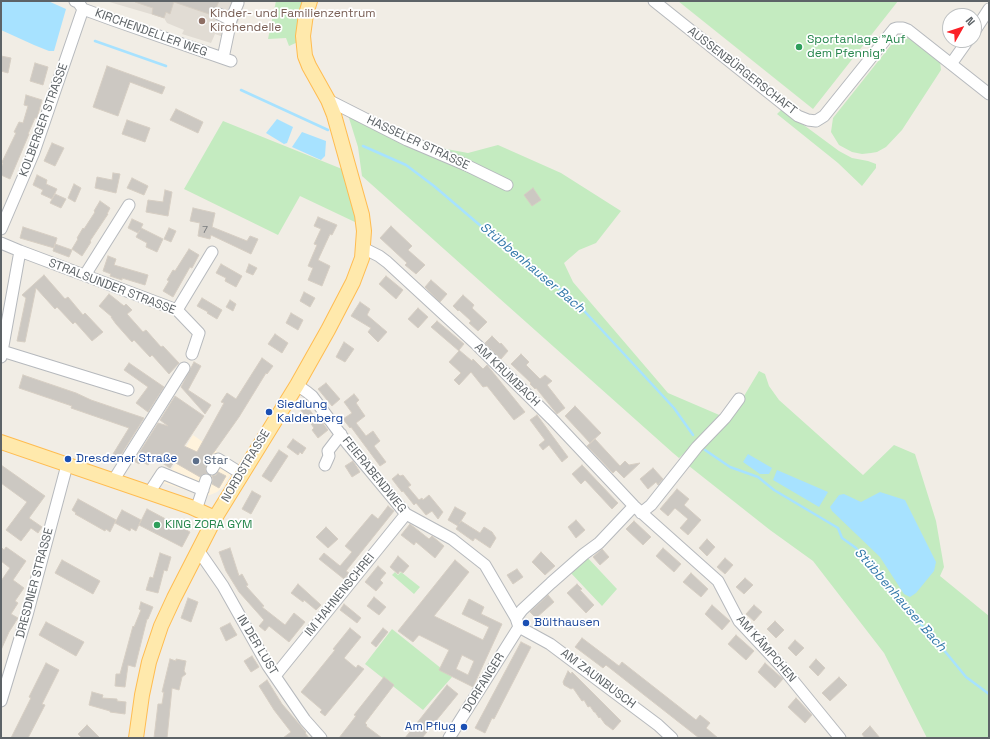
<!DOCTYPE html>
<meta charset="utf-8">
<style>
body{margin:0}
#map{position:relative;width:990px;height:739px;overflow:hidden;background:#f1ede5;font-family:"Space Grotesk",sans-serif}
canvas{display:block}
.frame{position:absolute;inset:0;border:2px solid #5d6367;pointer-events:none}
.north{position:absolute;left:942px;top:8px;width:40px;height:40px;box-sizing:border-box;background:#fff;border:1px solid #bec1c2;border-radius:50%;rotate:51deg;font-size:11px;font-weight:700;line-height:16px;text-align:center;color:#5d6367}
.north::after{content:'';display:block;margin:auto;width:14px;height:18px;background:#fb2127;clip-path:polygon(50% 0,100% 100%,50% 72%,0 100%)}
</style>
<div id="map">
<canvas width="990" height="739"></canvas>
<div class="frame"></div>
<div class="north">N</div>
</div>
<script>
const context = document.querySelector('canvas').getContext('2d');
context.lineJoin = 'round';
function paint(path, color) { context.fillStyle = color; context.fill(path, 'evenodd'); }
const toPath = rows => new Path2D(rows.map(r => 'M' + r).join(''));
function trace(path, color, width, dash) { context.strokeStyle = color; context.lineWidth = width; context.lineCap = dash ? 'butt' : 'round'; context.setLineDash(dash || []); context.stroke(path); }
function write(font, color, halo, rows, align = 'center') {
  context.font = font + ' "Space Grotesk",sans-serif'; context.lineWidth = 3.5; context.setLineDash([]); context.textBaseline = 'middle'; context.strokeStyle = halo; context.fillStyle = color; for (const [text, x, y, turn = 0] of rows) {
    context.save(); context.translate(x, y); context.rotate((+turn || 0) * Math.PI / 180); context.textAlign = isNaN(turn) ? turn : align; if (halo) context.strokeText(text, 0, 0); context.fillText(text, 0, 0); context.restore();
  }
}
paint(toPath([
 [193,435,236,465,223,487,217,492,210,495,204,496,151,479,158,467,171,471]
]), '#fff3dc');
paint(toPath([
 [106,1,245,1,232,40,215,34,211,43,182,34,184,30,167,23,164,18]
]), '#e1dcd4');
paint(toPath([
 [276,1,306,1,298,42,289,46,286,38,268,39],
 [678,1,898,1,813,109],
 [909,38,940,61,941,70,902,130,886,147,877,152,871,153,862,154,852,152,839,145,831,132,833,118,895,40],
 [344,102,407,134,441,148,468,153,498,145,561,173,621,211,596,243,579,250,564,263,573,282,668,393,724,417,679,458,673,453,362,176,358,147],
 [782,109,839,151,852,158,868,161,876,164,876,168,862,186,838,163,777,114],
 [223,121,342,169,357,223,300,196,278,235,184,189],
 [759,371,765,374,769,386,779,400,863,475,894,445,915,454,936,521,944,567,940,576,989,616,989,738,927,738,884,653,813,561,770,530,689,466,735,411],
 [586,556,617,589,602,606,569,571],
 [395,572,398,575,401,572,420,587,414,594,392,575],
 [392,629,452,677,423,710,365,664]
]), '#c4ebc0');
paint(toPath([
 [1,1,48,1,66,9,54,51,49,51,34,45,1,30],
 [277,119,293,127,287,143,284,144,266,133],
 [302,132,326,141,325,156,321,160,292,147],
 [748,454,772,468,769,474,760,474,743,462],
 [777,470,828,492,819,507,773,480],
 [880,492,905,500,936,562,934,571,916,593,910,597,904,594,880,557,832,511,830,507,839,495,844,494,861,502]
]), '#a7e2ff');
trace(toPath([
 [95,41,166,66],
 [241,90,328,130],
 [363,146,406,165,434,186,482,227,575,301,674,408,693,435],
 [705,450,730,467,758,477,774,490,838,528,842,538,856,548,896,598,934,638,966,677,989,694]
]), '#a7e2ff', 2.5);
const building = toPath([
 [136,1,174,1,170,14,166,12,164,18,152,14,153,8,135,2,136,1],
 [174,1,219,1,216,8,213,11,212,15,174,2,174,1],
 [1,56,11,58,8,73,1,71,1,56],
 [35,63,48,67,43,85,30,81,35,63],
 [107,66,165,87,162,94,130,82,118,116,93,107,107,66],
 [26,95,42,100,37,118,35,118,28,134,29,134,10,179,1,175,1,168,3,163,2,162,16,133,14,132,19,122,23,123,28,106,24,105,26,95],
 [176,109,203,122,198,133,170,120,176,109],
 [127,120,150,128,145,142,122,134,127,120],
 [52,143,64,148,55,166,44,161,52,143],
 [113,173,120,174,116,193,95,188,97,177,112,180,113,173],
 [37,175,47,180,46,184,57,189,52,199,41,194,43,190,33,185,37,175],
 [132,178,148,186,144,195,127,188,132,178],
 [74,184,81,188,75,202,68,198,74,184],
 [533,188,541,200,532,206,524,195,533,188],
 [165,190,172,192,168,216,146,212,148,200,163,202,165,190],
 [55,194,66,199,61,208,50,203,55,194],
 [100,201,110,208,107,214,108,214,90,241,91,242,82,256,72,249,78,239,77,238,83,228,84,229,95,212,94,211,100,201],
 [193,208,215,213,212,227,247,241,250,236,258,239,251,254,211,235,210,239,198,236,200,223,190,221,193,208],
 [318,217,337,225,332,235,330,234,318,260,330,266,322,286,308,280,313,268,308,266,317,245,314,244,321,229,314,226,318,217],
 [132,219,143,224,141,228,163,239,157,252,146,247,147,243,136,237,140,230,138,233,128,228,132,219],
 [391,226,412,246,408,250,425,265,416,274,405,265,407,263,380,238,391,226],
 [23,227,57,238,54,248,20,238,23,227],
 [169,228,176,231,171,242,164,239,169,228],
 [55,244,72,250,69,257,53,251,55,244],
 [189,249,199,255,192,268,190,267,173,297,163,291,169,281,167,280,173,270,175,271,189,249],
 [108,256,116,259,114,265,148,275,145,285,122,278,122,280,110,276,111,274,103,271,108,256],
 [221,264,242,276,236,287,225,281,226,278,216,273,221,264],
 [249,264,257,268,253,275,246,272,249,264],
 [44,275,65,299,68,297,83,315,85,313,103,332,92,341,75,322,73,324,57,307,55,309,36,288,25,342,17,341,26,298,22,295,44,275],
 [386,276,403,290,396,299,379,284,386,276],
 [431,280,447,294,440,302,425,287,431,280],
 [304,292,315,298,310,307,300,301,304,292],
 [109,294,124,306,126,304,132,310,127,314,143,332,146,330,161,347,163,346,179,363,169,374,152,355,150,357,134,340,132,342,116,324,111,317,112,317,99,306,109,294],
 [463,295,474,305,472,308,487,322,478,331,469,323,471,321,459,310,458,311,453,306,463,295],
 [202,298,222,310,217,319,207,313,208,312,197,306,202,298],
 [230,300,236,304,233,311,226,307,230,300],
 [360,302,370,309,367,315,387,332,378,342,368,332,371,328,351,316,360,302],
 [418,308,428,317,418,328,408,319,418,308],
 [291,313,303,320,298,330,286,323,291,313],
 [437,321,464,344,459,350,472,361,473,359,483,369,487,365,525,412,514,420,487,386,483,387,471,372,459,385,454,380,461,373,449,362,459,351,431,327,437,321],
 [275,334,288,343,282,353,268,344,275,334],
 [492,336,500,344,501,343,508,351,501,359,485,343,492,336],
 [344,342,354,349,345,362,336,357,344,342],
 [521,354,529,362,526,365,540,379,545,375,552,381,547,385,565,408,557,414,536,388,535,389,530,384,531,383,511,364,521,354],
 [262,358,273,366,267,374,266,373,239,417,212,455,206,466,205,469,207,473,202,475,200,477,174,462,170,468,153,457,148,465,141,461,139,464,134,461,158,423,168,426,160,420,175,396,204,416,184,446,197,452,224,403,221,402,227,393,236,399,262,358],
 [194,362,201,366,188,390,211,405,205,414,181,387,194,362],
 [129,363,164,387,148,412,136,403,148,387,124,370,129,363],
 [23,375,76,393,91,400,144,418,119,458,113,454,129,428,71,408,72,406,19,388,23,375],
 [326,383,340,399,332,406,318,389,326,383],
 [354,394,359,400,356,403,365,416,356,423,366,436,373,431,380,441,374,446,386,462,380,466,351,427,350,428,343,419,352,413,344,402,354,394],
 [306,405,320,424,322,422,328,430,318,438,312,430,314,428,300,409,306,405],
 [575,406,601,433,590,443,565,416,575,406],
 [537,415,568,457,562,462,549,445,543,450,539,445,545,440,530,420,537,415],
 [293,439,306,448,302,454,300,452,298,455,287,447,293,439],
 [595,439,620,466,625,461,629,465,640,463,624,478,616,470,613,473,587,446,595,439],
 [279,450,288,456,271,482,262,476,279,450],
 [353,461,360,472,352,477,345,466,353,461],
 [1,465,45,496,29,518,42,527,38,533,31,528,21,541,6,530,27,502,1,483,1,465],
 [582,465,618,503,612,509,585,480,581,484,572,474,582,465],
 [653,468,663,479,658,485,656,482,648,489,640,479,653,468],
 [218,472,226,476,219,488,212,484,213,479,212,476,216,475,218,472],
 [398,474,400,476,403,475,411,485,408,487,419,500,422,498,423,500,429,495,443,512,438,519,432,511,426,515,416,503,414,505,403,491,402,492,392,479,398,474],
 [677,489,689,499,684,505,701,520,688,535,680,528,688,519,675,508,668,516,660,509,677,489],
 [252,491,261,496,251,514,242,509,252,491],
 [78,499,116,520,110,532,106,529,105,531,75,514,76,513,72,510,78,499],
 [388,506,394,511,346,571,349,573,344,579,319,559,324,553,340,566,352,552,345,546,372,514,378,519,388,506],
 [455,507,466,513,459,524,461,521,480,533,484,527,492,532,496,538,490,548,475,538,473,541,456,529,458,526,448,520,455,507],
 [147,509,190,532,182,547,139,525,147,509],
 [122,510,141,520,136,531,131,528,130,531,115,523,122,510],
 [576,520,585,530,576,538,568,527,576,520],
 [634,521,651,537,643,545,626,529,634,521],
 [410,524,429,539,432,536,444,546,435,558,416,542,414,545,401,535,410,524],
 [326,527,338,539,328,548,316,537,326,527],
 [707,539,715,547,707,556,699,548,707,539],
 [1,547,4,550,6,547,26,561,13,580,24,588,15,601,18,603,11,614,18,618,9,632,1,650,1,581,10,568,1,561,1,547],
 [230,548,239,576,242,574,248,585,246,586,264,606,262,607,285,625,294,613,305,622,289,642,269,626,265,631,259,626,264,620,239,592,226,571,219,552,230,548],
 [663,548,681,564,674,572,656,556,663,548],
 [602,549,609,557,600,565,593,557,602,549],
 [541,552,555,566,545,575,532,562,541,552],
 [160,553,171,557,167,571,164,570,158,593,146,590,150,577,153,578,160,553],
 [398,556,409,566,403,573,400,571,398,574,390,567,398,556],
 [725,558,733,565,725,574,717,567,725,558],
 [62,560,100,581,93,594,55,573,62,560],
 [455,560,469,572,434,616,483,640,489,627,462,614,469,599,484,607,481,614,502,624,473,687,439,670,449,650,419,635,413,642,398,631,455,560],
 [462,655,474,661,468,675,456,669,462,655],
 [378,566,386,573,380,580,383,583,376,591,365,582,378,566],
 [517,569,523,577,513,584,507,575,517,569],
 [691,573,708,589,701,597,683,582,691,573],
 [745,578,753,585,744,594,736,587,745,578],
 [298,584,321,605,316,610,304,600,303,602,291,593,298,584],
 [577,584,582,589,580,590,594,605,586,613,567,593,577,584],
 [548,595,554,602,536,618,530,612,548,595],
 [374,597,386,607,379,615,367,606,374,597],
 [188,598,198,602,191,622,181,618,188,598],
 [141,602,153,607,148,619,147,619,135,667,128,665,125,687,115,686,116,674,120,674,133,626,134,627,141,610,139,609,141,602],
 [344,604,361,618,357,623,340,610,344,604],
 [712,605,730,621,722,630,705,614,712,605],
 [754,605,762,612,754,621,746,614,754,605],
 [775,621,784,630,776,638,767,629,775,621],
 [46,622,84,642,76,656,39,635,46,622],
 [230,623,237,635,226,641,220,628,230,623],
 [350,628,361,637,344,658,356,668,358,665,364,669,325,716,320,712,322,710,301,692,335,650,333,649,350,628],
 [383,628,388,632,376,647,371,643,383,628],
 [736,635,754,651,746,660,728,644,736,635],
 [582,638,619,666,622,662,696,720,700,715,710,723,706,728,718,738,699,738,606,665,603,668,575,647,582,638],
 [795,640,804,648,796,656,788,648,795,640],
 [521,642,531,647,494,719,492,718,485,733,475,728,521,642],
 [252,656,259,667,251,672,244,661,252,656],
 [170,659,176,661,176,659,186,661,184,671,186,674,182,677,179,690,172,688,167,738,154,738,158,704,162,704,164,692,162,692,170,659],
 [816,659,825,668,818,676,809,667,816,659],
 [46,663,59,670,42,704,45,705,28,738,11,738,31,698,29,697,46,663],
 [765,663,783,679,775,688,758,672,765,663],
 [568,671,571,674,572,672,621,721,613,730,605,724,600,717,599,718,595,712,594,712,590,706,588,707,584,700,582,701,573,688,571,689,564,685,563,682,568,671],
 [384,677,394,685,365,723,367,725,366,726,382,738,339,738,356,716,354,715,384,677],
 [839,677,847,685,830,701,822,693,839,677],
 [267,680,282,704,306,732,305,733,309,738,283,738,291,732,274,710,259,686,267,680],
 [447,685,458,694,422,738,405,738,447,685],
 [92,692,103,695,102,698,117,699,117,701,126,702,125,714,110,712,110,711,89,705,92,692],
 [796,698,812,715,805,723,788,707,796,698],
 [87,725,100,738,82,738,78,734,87,725],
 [870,726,880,738,865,738,862,734,870,726]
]);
paint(building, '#ccc8c2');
trace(building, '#d6cec3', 1);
const minor = toPath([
 [75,1,78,2,83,9,113,20,231,61],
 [654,1,798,116,808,120,816,121,824,116,894,29,897,28,903,28,908,30,989,94],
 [219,14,231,20],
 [974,32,989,9],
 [223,58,231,20,238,3],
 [951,64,968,40],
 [328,100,407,140,466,165,507,185],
 [1,229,34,152,83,9],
 [1,243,20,251,1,357],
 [363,248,379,256,387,262,477,345,552,419,634,506,718,581,739,621,782,667,840,738],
 [20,251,177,310,199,333,192,354],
 [85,275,129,205],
 [177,310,212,252],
 [2,351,128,390],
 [297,385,307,392,312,396,347,443,406,514,452,539,485,565,516,618,519,627],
 [325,465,329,456,328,451,341,434],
 [212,469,218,459,242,474],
 [113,481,184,368],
 [149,493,162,473,203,490],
 [196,510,206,480],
 [641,513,651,505,697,447,725,418,739,399],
 [198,550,223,586,268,666,305,720,321,738],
 [516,618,522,610,551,583,584,554,599,543,634,506],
 [519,627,550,644,658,725,672,738],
 [275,676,406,514],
 [1,701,27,615,67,465],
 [449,738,519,627]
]);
const major = toPath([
 [1,442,191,507,215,518],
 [136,738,142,695,149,662,161,626,174,598,215,518,297,385,328,330,353,282,362,258,364,231,362,215,334,115,328,100,309,66,305,56,303,36,306,14,310,1]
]);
trace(minor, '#b6b9bd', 13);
trace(major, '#ffbc50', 16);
trace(minor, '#fff', 11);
trace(major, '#ffe9ac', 14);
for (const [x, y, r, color] of [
 [202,21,4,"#8d6e63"],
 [799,47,4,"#2e9e5b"],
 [269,412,4,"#1a4fb4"],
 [68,459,4,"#1a4fb4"],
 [196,461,4,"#5c6f8a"],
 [157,525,4,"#2e9e5b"],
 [526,623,4,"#1a4fb4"],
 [464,727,4,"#1a4fb4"]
]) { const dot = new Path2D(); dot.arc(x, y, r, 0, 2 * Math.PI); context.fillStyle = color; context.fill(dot); trace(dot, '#fff', 1.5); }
write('10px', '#797c7e', null, [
 ["7",205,230]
]);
write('12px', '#785e54', '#fff', [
 ["Kinder- und Familienzentrum",210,14],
 ["Kirchendelle",210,28]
], 'left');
write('12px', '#5d6367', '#fff', [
 ["KIRCHENDELLER WEG",151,33,20],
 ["AUSSENBÜRGERSCHAFT",742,71,38],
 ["KOLBERGER STRASSE",44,120,-70],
 ["HASSELER STRASSE",418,143,25],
 ["STRALSUNDER STRASSE",112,287,21],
 ["AM KRUMBACH",507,375,44],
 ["NORDSTRASSE",246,466,-59],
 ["FEIERABENDWEG",374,475,51],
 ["DRESDNER STRASSE",35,583,-75],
 ["IM HAHNENSCHREI",340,595,-51],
 ["IN DER LUST",257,645,59],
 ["AM KÄMPCHEN",766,649,49],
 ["AM ZAUNBUSCH",598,679,37],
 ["DORFANGER",484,683,-58]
]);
write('12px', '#27864d', '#fff', [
 ["Sportanlage \"Auf",807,40],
 ["dem Pfennig\"",807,54],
 ["KING ZORA GYM",165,525]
], 'left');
write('12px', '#164399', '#fff', [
 ["Siedlung",277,405],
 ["Kaldenberg",277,419],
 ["Dresdener Straße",76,459],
 ["Bülthausen",534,623],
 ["Am Pflug",456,727,"right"]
], 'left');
write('12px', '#4e5e75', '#fff', [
 ["Star",204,461]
], 'left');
write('italic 13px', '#3379aa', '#fff', [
 ["Stübbenhauser Bach",532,268,40],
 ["Stübbenhauser Bach",900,600,49]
]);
</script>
